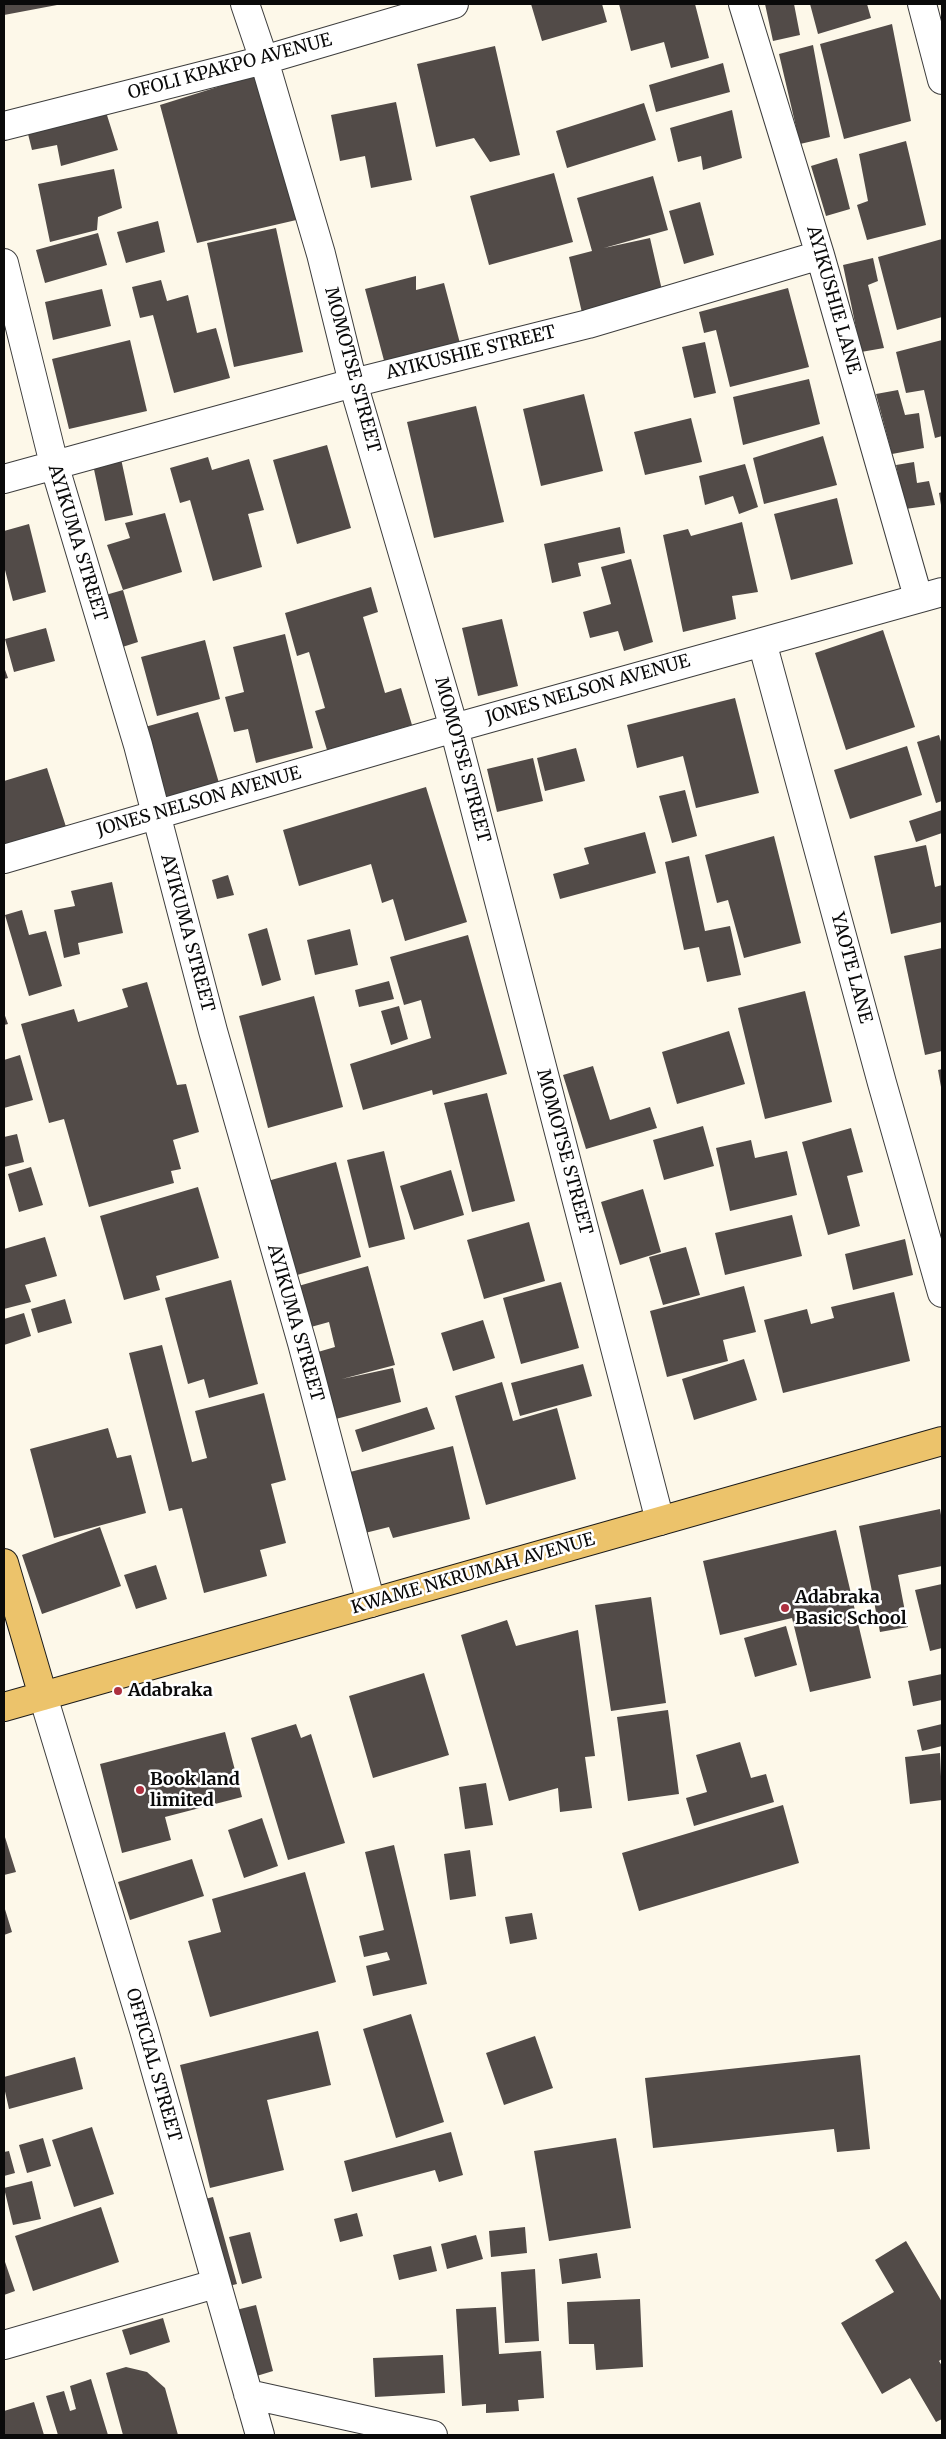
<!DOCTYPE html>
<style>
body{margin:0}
#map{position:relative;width:946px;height:2439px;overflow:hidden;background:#fdf8e9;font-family:Merriweather,serif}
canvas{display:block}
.frame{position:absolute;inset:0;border:5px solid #0a0a0a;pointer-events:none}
</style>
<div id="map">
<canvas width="946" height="2439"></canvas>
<div class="frame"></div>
</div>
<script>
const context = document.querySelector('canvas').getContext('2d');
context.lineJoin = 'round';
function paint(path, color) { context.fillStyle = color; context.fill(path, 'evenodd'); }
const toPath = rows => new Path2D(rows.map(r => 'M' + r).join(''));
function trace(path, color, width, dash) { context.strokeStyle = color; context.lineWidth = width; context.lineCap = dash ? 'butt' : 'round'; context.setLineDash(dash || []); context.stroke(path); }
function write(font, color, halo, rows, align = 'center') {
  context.font = font + ' Merriweather,serif'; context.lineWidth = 5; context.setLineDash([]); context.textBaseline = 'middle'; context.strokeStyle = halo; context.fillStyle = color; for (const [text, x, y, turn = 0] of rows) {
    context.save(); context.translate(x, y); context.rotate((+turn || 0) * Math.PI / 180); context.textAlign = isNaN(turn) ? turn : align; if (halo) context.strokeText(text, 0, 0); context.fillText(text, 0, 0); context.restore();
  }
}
paint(toPath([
 [4,4,57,4,57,5,4,15],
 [531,4,602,4,607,22,542,41],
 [619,4,695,4,709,58,671,68,664,42,631,51],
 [765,4,794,4,800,35,773,41],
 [810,4,867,4,871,18,818,34],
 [892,24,911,121,844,139,820,44],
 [813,45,830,137,800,144,779,54],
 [495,46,520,155,490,162,474,138,436,147,417,64],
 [723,63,730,92,656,112,649,85],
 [259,74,305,218,197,243,160,105],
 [396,102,412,180,371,188,365,156,340,161,331,115],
 [644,103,656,140,567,168,556,131],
 [732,110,742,158,703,170,701,156,678,162,670,128],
 [106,112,118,150,61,166,57,145,32,150,28,134],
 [906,141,926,225,867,240,857,205,868,201,859,154],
 [837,158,850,209,826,216,811,166],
 [114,169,122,208,98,217,97,230,50,242,38,184],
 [554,173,573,242,489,265,470,196],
 [653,176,668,230,604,248,650,238,664,299,583,317,569,257,592,251,577,198],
 [700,202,714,255,684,264,669,211],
 [158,221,165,252,126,263,117,232],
 [276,228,303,352,234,367,207,243],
 [98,233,107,265,45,283,36,250],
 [942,239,942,317,897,330,878,257],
 [873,258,878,281,868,285,884,348,861,352,843,265],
 [416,276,416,290,444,283,461,347,386,368,365,289],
 [161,280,167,301,188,295,197,333,216,328,230,378,174,393,153,315,140,318,132,287],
 [788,288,809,367,730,387,716,330,704,333,699,312],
 [102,289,111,326,53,340,45,302],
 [130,340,147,411,69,429,52,359],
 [942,340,942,436,935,438,924,390,906,393,896,352],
 [705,342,716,393,694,398,682,347],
 [809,379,820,424,743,445,733,397],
 [898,390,905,415,919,413,924,448,892,454,876,394],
 [584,394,603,471,541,486,523,409],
 [476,406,504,522,434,538,407,422],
 [691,418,702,462,645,475,634,432],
 [823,436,837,485,764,504,753,458],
 [327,445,351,528,297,544,273,460],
 [120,454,133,515,105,521,92,460],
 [208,457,212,470,249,459,264,510,248,514,262,567,213,581,190,500,180,503,170,468],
 [914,462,917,483,929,481,935,505,905,509,896,465],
 [745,464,758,507,739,514,733,496,705,505,699,476],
 [942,492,942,505,941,505,939,493],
 [837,498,853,564,791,580,774,514],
 [165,513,182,572,123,590,107,545,130,538,125,523],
 [742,522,758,592,732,596,736,619,683,632,663,535,688,529,691,536],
 [29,524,46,592,13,601,4,566,4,531],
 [620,527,625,553,578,563,581,576,552,583,544,544],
 [631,559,653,642,624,651,618,631,590,638,583,612,611,604,601,567],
 [371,587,378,612,363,617,385,693,401,688,412,725,327,750,315,711,325,708,309,652,297,656,285,613],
 [123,590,138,642,110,651,95,598],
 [502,619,518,686,478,696,462,628],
 [46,628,55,661,14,672,5,639],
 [883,630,915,727,846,750,815,653],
 [285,634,313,748,256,763,248,729,234,732,225,697,244,692,233,647],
 [205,640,220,699,157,716,141,657],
 [4,667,8,678,4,679],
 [735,698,759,793,696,808,683,756,637,768,627,725],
 [198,712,219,783,166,798,145,727],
 [939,735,942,745,942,801,936,803,917,742],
 [907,746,922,795,850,819,834,770],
 [576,748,585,781,545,791,537,758],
 [533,758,543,801,497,812,487,769],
 [47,768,68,833,4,853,4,781],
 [426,787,467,922,405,941,393,899,382,903,371,864,299,886,283,830],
 [685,790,697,836,672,843,659,796],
 [942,810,942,833,916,842,909,821],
 [645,832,656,873,560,899,553,874,589,864,584,848],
 [774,836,801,943,744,958,728,900,717,903,705,855],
 [926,845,935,887,942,885,942,922,891,934,874,856],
 [689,856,705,931,730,926,741,975,707,982,699,947,684,950,665,862],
 [228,875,234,895,217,899,212,880],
 [112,882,123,933,78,943,80,954,64,958,54,910,75,906,71,891],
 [22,910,29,935,46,931,62,986,29,996,5,915],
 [267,928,281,980,262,986,248,934],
 [350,929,358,965,315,975,307,940],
 [468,935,507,1074,433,1095,432,1090,363,1110,350,1064,431,1038,421,1000,404,1005,390,957],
 [942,948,942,1051,925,1055,904,956],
 [389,981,394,999,359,1007,355,990],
 [147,982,177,1085,186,1084,199,1132,173,1140,181,1169,171,1171,174,1183,89,1207,64,1119,49,1123,21,1024,74,1009,78,1022,128,1007,122,989],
 [805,991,832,1102,765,1119,738,1008],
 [314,996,343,1107,268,1128,239,1016],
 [399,1006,408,1039,391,1045,381,1011],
 [4,1013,8,1024,4,1025],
 [729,1031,745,1084,677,1104,662,1052],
 [20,1055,33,1100,4,1108,4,1060],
 [593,1066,610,1120,650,1107,657,1128,586,1149,563,1075],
 [942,1069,942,1087,941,1087,938,1070],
 [487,1093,515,1201,472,1212,444,1103],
 [703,1126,714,1166,664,1180,653,1140],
 [851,1128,863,1172,847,1176,860,1226,828,1235,802,1142],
 [17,1134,24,1162,4,1167,4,1137],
 [751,1140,755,1158,787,1151,797,1195,730,1211,716,1148],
 [384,1151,405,1239,369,1248,347,1160],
 [336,1162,361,1257,290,1277,264,1182],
 [31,1167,43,1205,19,1212,8,1174],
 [451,1170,464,1215,414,1230,400,1186],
 [198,1187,219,1258,156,1276,160,1290,124,1300,100,1216],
 [643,1189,661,1252,620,1265,601,1202],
 [792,1215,802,1256,725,1275,715,1233],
 [529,1222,545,1281,484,1299,467,1240],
 [45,1237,57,1276,25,1285,31,1302,4,1309,4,1249],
 [905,1239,913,1275,853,1290,845,1254],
 [686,1247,700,1295,663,1305,649,1257],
 [368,1266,395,1365,342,1379,393,1368,401,1402,328,1421,311,1354,335,1347,329,1322,300,1330,288,1289],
 [231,1280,258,1384,209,1398,204,1379,188,1384,165,1298],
 [561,1282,579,1348,521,1364,503,1298],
 [744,1286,756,1332,723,1340,728,1361,667,1377,650,1311],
 [894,1292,910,1361,783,1393,764,1320,807,1309,811,1324,834,1318,831,1307],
 [65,1299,72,1323,38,1333,31,1309],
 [24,1313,31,1336,4,1345,4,1319],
 [483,1320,495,1358,453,1371,441,1333],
 [162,1345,192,1462,207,1458,195,1411,264,1393,286,1480,271,1484,286,1543,260,1550,267,1576,204,1593,182,1508,169,1511,129,1353],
 [744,1359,757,1400,694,1420,682,1379],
 [583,1364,592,1396,520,1416,511,1383],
 [502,1382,513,1421,557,1408,576,1479,486,1505,455,1396],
 [427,1407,435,1429,362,1452,355,1430],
 [108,1428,117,1458,131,1455,146,1513,54,1538,30,1449],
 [453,1446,470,1519,393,1538,389,1527,365,1533,350,1472],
 [940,1509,942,1521,942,1566,898,1575,908,1627,880,1632,859,1526],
 [100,1527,121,1586,42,1614,22,1555],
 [836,1530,871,1678,810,1692,792,1618,720,1635,703,1561],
 [156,1565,167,1599,136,1609,124,1575],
 [942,1584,942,1648,930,1651,915,1590],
 [651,1597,666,1703,611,1711,595,1605],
 [507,1620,516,1646,578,1630,595,1756,585,1757,592,1808,560,1812,558,1788,509,1801,461,1635],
 [786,1626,797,1665,755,1677,744,1638],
 [424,1673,449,1755,373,1778,349,1696],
 [942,1674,942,1700,913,1706,908,1681],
 [668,1710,679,1794,628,1801,617,1717],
 [296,1724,301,1738,311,1734,345,1843,288,1860,251,1738],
 [942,1724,942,1746,922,1751,917,1730],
 [225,1732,242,1797,165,1817,171,1840,122,1853,100,1764],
 [740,1742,751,1778,766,1774,774,1802,694,1826,686,1798,707,1792,696,1755],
 [940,1753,942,1800,910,1804,905,1757],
 [486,1783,493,1825,465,1829,459,1787],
 [783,1805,799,1863,639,1911,622,1853],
 [262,1818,278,1866,244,1878,228,1830],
 [4,1834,16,1872,4,1875],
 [394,1845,427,1984,373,1996,366,1966,390,1960,387,1952,364,1957,359,1936,384,1930,365,1852],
 [470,1850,476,1896,450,1900,444,1854],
 [192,1859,204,1896,130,1920,118,1882],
 [305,1872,336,1982,210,2017,188,1941,221,1932,212,1899],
 [4,1906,12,1932,4,1935],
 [532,1913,537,1939,510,1944,505,1917],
 [411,2014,444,2122,396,2138,363,2029],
 [318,2031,331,2085,267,2100,284,2170,210,2188,180,2065],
 [535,2036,553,2088,504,2105,486,2053],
 [860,2055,870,2149,837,2152,834,2129,653,2148,645,2078],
 [75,2057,83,2089,9,2109,4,2087,4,2077],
 [92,2127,114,2194,74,2207,52,2140],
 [451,2132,463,2175,439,2182,435,2170,352,2192,344,2161],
 [43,2138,51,2166,27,2173,19,2145],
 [616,2138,631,2228,549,2241,534,2151],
 [9,2151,15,2173,4,2176,4,2152],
 [32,2181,41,2219,13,2225,4,2188],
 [213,2197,237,2284,221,2288,197,2201],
 [101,2207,119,2262,33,2291,15,2236],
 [357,2213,363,2236,340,2242,334,2219],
 [525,2227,527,2253,491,2257,489,2231],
 [250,2232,262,2278,242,2284,229,2237],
 [476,2235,483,2259,447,2269,441,2244],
 [906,2241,942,2302,942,2359,939,2361,942,2366,942,2419,936,2422,910,2378,882,2394,841,2323,894,2292,875,2260],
 [431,2246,437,2271,399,2280,393,2255],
 [597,2253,601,2278,562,2284,559,2259],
 [4,2259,15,2291,4,2295],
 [535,2269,539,2341,505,2343,501,2272],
 [640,2299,643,2367,596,2370,594,2344,569,2344,567,2302],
 [256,2305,273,2371,250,2378,232,2311],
 [496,2307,499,2354,541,2351,544,2398,518,2400,519,2411,486,2413,486,2404,462,2406,456,2309],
 [163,2318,170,2342,130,2355,122,2330],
 [443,2355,445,2393,375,2397,373,2358],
 [126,2367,147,2372,165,2388,178,2435,123,2435,106,2373],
 [91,2379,108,2435,58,2435,46,2396,64,2391,70,2411,76,2409,70,2386],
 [34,2402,44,2435,4,2435,4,2411]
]), '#524b48');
const minor = toPath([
 [245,4,264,60,321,254,353,383,454,728,660,1521],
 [743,4,820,255,918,597],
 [922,4,942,80],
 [4,126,264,60,454,4],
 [4,263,54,464,138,745,213,1031,302,1343,371,1603],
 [4,479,353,383,588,324,820,255],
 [762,642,882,1083,942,1293],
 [4,859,454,728,942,592],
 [43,1696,144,2030,260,2435],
 [4,2345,215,2284],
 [248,2394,433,2435]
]);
const major = toPath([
 [4,1563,43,1696],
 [4,1707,942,1441]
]);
trace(minor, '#3d3d3d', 30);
trace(major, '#1b1b1b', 30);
trace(minor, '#fff', 28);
trace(major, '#ecc36b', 28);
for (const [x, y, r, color] of [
 [785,1608,5,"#ad303f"],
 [118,1691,5,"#ad303f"],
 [140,1790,5,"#ad303f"]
]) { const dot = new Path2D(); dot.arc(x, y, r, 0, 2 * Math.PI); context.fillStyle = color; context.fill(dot); trace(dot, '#fff', 2); }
write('18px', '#0a0a0a', '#fff', [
 ["OFOLI KPAKPO AVENUE",230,67,-15],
 ["AYIKUSHIE LANE",833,300,74],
 ["AYIKUSHIE STREET",471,353,-14],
 ["MOMOTSE STREET",352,370,75],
 ["AYIKUMA STREET",77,543,73],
 ["JONES NELSON AVENUE",588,690,-16],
 ["MOMOTSE STREET",462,760,75],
 ["JONES NELSON AVENUE",199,802,-16],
 ["AYIKUMA STREET",187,933,75],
 ["YAOTE LANE",851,968,75],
 ["MOMOTSE STREET",564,1152,75],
 ["AYIKUMA STREET",295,1323,74],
 ["KWAME NKRUMAH AVENUE",473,1574,-16],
 ["OFFICIAL STREET",153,2065,74]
]);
write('bold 18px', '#0a0a0a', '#fff', [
 ["Adabraka",795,1598],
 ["Basic School",795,1619],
 ["Adabraka",128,1691],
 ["Book land",150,1780],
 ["limited",150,1801]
], 'left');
</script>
